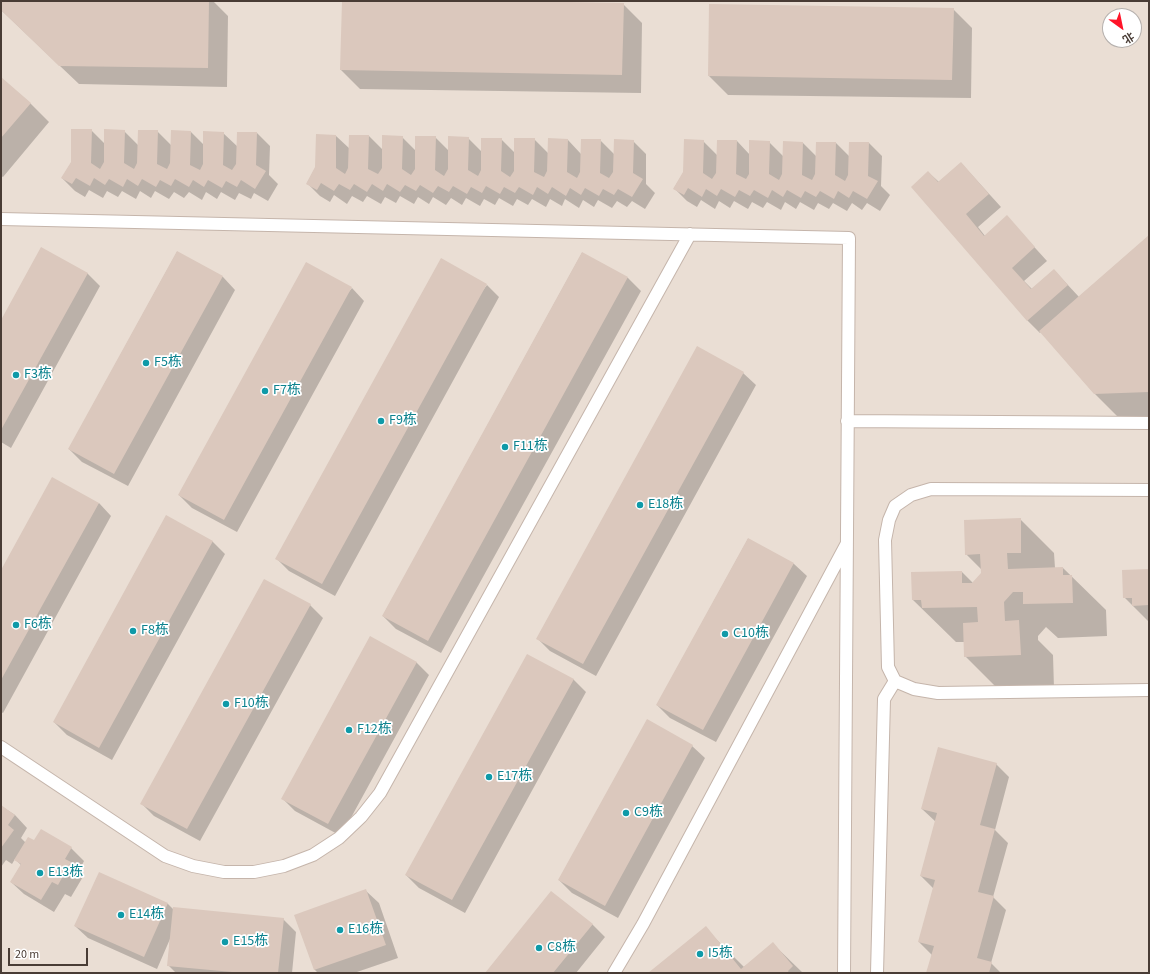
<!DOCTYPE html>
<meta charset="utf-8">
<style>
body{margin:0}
#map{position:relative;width:1150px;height:974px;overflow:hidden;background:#f5ede6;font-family:"Source Sans 3","Noto Sans SC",sans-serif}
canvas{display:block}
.frame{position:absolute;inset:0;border:2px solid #493c35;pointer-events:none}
.north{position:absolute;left:1102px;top:8px;width:40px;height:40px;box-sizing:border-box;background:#fff;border:1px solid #b6b1ae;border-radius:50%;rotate:147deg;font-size:11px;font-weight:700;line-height:16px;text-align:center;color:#493c35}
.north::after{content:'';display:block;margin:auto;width:14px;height:18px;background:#ff1429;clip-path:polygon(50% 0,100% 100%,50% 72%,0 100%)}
.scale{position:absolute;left:8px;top:948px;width:80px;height:18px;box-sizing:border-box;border:2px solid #493c35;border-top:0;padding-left:5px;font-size:12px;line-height:14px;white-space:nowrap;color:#493c35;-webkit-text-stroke:3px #fff;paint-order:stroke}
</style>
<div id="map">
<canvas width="1150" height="974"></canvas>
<div class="frame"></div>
<div class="north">北</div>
<div class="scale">20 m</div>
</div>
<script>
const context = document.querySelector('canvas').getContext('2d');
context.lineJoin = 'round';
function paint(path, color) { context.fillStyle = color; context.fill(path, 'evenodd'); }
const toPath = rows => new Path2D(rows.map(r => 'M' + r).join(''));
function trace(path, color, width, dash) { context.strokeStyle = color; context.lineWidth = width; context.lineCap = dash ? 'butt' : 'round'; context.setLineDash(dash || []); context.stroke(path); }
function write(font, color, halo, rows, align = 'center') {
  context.font = font + ' "Source Sans 3","Noto Sans SC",sans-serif'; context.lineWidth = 3.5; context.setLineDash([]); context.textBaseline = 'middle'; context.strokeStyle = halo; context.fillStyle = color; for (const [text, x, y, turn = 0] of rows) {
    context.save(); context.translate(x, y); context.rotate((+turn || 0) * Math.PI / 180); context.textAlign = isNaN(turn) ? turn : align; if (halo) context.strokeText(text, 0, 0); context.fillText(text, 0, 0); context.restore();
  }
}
paint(toPath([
 [1,1,1149,1,1149,973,1,973],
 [1110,16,1134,16,1134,40,1110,40]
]), '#eaded4');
paint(toPath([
 [1,1,213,1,228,16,227,87,79,84,1,10],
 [343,1,459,1,623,4,642,23,641,93,360,89,341,70],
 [953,9,972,28,971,98,728,95,709,76],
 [1,79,30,103,49,122,3,177,1,176],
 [91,130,105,144,124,131,138,145,157,131,171,145,191,132,204,145,223,133,238,147,257,133,270,146,269,175,278,184,268,201,254,193,251,199,239,193,235,200,221,192,217,199,206,192,202,200,189,192,184,198,174,192,169,199,155,191,151,198,140,191,136,199,122,191,118,197,107,191,103,198,89,190,85,197,75,191,62,178],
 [317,135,336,136,350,149,369,136,383,150,402,137,416,151,435,137,449,151,468,138,482,152,501,139,515,153,534,139,548,153,568,140,581,154,600,140,615,155,633,141,646,154,646,184,655,193,645,209,632,201,627,207,617,201,612,208,598,200,594,207,583,200,579,208,565,199,562,206,550,199,546,207,532,199,528,205,517,199,513,206,499,198,495,205,484,199,480,206,466,198,462,205,451,198,446,205,433,197,429,204,418,197,414,204,400,196,396,203,385,197,381,204,367,196,363,202,352,196,347,204,334,195,330,202,320,196,307,183,316,167],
 [703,141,717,155,737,141,750,155,769,142,783,156,803,143,816,156,836,143,850,157,869,143,882,156,881,186,890,195,880,211,867,203,862,210,852,203,847,211,833,203,829,209,818,203,814,210,800,202,796,209,785,202,781,210,767,202,763,208,752,202,748,209,734,201,730,208,719,201,715,209,701,200,697,207,687,201,674,188],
 [961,163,1001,207,978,227,985,236,1007,217,1047,261,1024,281,1032,289,1054,270,1079,297,1149,236,1149,417,1119,418,1094,393,1041,332,1040,333,1027,320,928,172,939,182],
 [177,252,223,277,235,290,128,486,82,462,69,449],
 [582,253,628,278,641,291,441,653,396,629,383,616],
 [87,273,100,286,11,448,1,442,1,322],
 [487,285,499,297,335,596,289,571,277,559],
 [352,288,364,301,237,532,192,508,179,495],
 [743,373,756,385,596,676,550,651,537,638],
 [99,503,111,516,3,713,1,712,1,573],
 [1020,519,1054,553,1055,568,1063,568,1106,610,1107,636,1058,638,1046,627,1038,636,1038,640,1053,655,1054,688,999,690,965,656,965,642,956,642,913,600,962,572,973,583,982,574,981,569,966,554],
 [748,539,794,564,807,576,716,742,670,718,657,705],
 [212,541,225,554,112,760,67,735,54,722],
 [1149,570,1149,622,1124,597],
 [310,605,323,618,200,841,154,816,142,804],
 [416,662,429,675,341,836,295,811,282,798],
 [573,679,586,692,465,913,419,888,406,875],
 [692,746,705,758,618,918,572,893,559,880],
 [996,764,1009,777,995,830,1008,843,993,897,1006,910,991,963,1001,973,927,973,932,955,919,942,934,889,921,876,936,822,922,809],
 [1,806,15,815,27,828,21,838,26,843,34,842,71,848,84,861,79,871,84,875,71,897,65,894,54,912,24,894,11,882,21,865,15,859,12,864,6,860,1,867],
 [99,874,168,904,174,910,283,919,296,932,292,973,176,973,168,965,170,939,157,969,88,938,75,926],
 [366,891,379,903,398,958,354,973,318,973,314,969],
 [592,924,605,937,576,973,486,973],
 [705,928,744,967,773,944,803,973,650,973]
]), '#0003');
paint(toPath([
 [1,1,209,1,208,68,59,66,1,10],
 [342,1,517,1,624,3,622,75,340,70],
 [709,4,954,8,952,80,708,76],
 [1,77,31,103,1,138],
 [71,129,92,129,91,163,100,169,104,162,104,129,125,130,124,163,134,169,137,163,138,130,158,130,157,164,167,169,170,163,171,130,191,131,190,165,200,170,203,164,203,131,224,132,223,165,232,170,236,164,237,132,257,132,256,165,266,171,255,189,241,180,237,187,226,181,222,188,208,180,204,187,193,180,189,187,175,179,171,186,160,180,156,187,142,179,138,186,127,179,123,187,109,179,105,185,94,178,90,186,76,178,72,184,61,178,71,162],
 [316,134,336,135,336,168,345,174,348,168,349,135,369,135,368,169,378,174,382,168,382,135,403,136,402,169,411,175,415,169,415,136,436,136,435,170,444,176,448,169,448,136,469,137,468,170,478,176,481,170,481,138,502,138,501,171,510,177,514,171,514,138,535,138,534,172,544,177,547,171,548,138,568,139,567,172,577,178,580,172,581,139,601,139,600,173,609,178,613,172,614,139,634,140,633,173,643,179,632,197,618,189,614,195,603,189,599,196,585,188,581,195,570,188,566,196,552,187,548,194,537,187,533,195,519,187,515,193,504,187,500,194,486,186,482,193,471,187,467,194,453,186,449,192,438,186,433,193,420,185,416,191,405,185,400,192,387,184,383,191,372,184,367,192,354,184,350,190,339,184,334,191,321,183,317,190,306,184,315,167],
 [684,139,704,140,703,173,712,179,716,173,717,140,737,140,736,174,746,179,749,174,749,140,770,141,769,174,779,180,782,174,783,141,803,142,802,175,812,180,815,174,816,142,836,142,835,175,845,181,848,175,849,142,869,142,868,176,878,181,867,199,853,191,849,198,838,191,834,199,820,191,816,197,805,191,801,198,787,190,783,197,772,190,768,198,754,190,750,196,739,190,735,197,721,189,717,196,706,189,702,197,688,188,684,195,673,189,683,172],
 [961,162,989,194,966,214,984,236,1007,215,1035,247,1012,268,1031,289,1054,269,1068,285,1027,321,911,187,928,171,938,182],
 [1149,235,1149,392,1094,394,1039,331],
 [41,247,88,273,1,430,1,320],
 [177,251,223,276,114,474,68,449],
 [582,252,628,277,428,641,382,616],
 [441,258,487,284,322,584,275,559],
 [306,262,352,287,224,520,178,495],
 [697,346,744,372,583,664,536,639],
 [52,477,99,503,1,680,1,570],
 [166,515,213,541,99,748,53,722],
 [1021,518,1021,553,1007,553,1008,569,1063,567,1063,575,1072,575,1073,603,1023,604,1023,592,1013,592,1004,602,1005,621,1019,620,1021,655,964,657,963,623,978,622,977,607,922,608,921,600,912,600,911,572,962,571,962,583,972,583,981,573,980,554,965,555,964,520],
 [748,538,794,563,703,730,656,705],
 [1149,569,1149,605,1132,606,1132,598,1123,598,1122,570],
 [264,579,311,604,187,829,140,804],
 [370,636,417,662,328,824,281,799],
 [527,654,574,679,452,900,405,875],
 [647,719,693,745,605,906,558,880],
 [938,747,997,763,980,825,995,829,978,892,994,896,977,958,992,962,989,973,926,973,934,946,918,942,935,880,920,876,937,813,921,809],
 [1,805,15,815,8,825,14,830,1,848],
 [41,829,72,847,65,859,71,862,58,885,52,882,41,900,10,882,21,864,14,860,28,837,34,840],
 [99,872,168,903,144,957,74,926],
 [366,889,386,945,314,970,294,915],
 [551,891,593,924,553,973,485,973],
 [173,907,284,918,278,973,243,973,167,966],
 [706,926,741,969,773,942,793,966,788,971,789,973,648,973]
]), '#dbc8bd');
const lane = toPath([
 [1,219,849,238,844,973],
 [847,421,1149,423],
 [1149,490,931,489,911,495,895,506,889,520,885,540,888,667,895,681,914,689,938,693,1149,690],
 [1,747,165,856,193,866,224,872,254,872,284,866,313,855,339,838,361,817,380,793,690,234],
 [614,973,643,924,846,545],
 [877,973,884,699,895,681]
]);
trace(lane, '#c5b5ab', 14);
trace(lane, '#fff', 12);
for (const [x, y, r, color] of [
 [146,363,4,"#0f9aa8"],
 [16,375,4,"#0f9aa8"],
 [265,391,4,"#0f9aa8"],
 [381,421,4,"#0f9aa8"],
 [505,447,4,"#0f9aa8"],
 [640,505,4,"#0f9aa8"],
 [16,625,4,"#0f9aa8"],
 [133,631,4,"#0f9aa8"],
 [725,634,4,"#0f9aa8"],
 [226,704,4,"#0f9aa8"],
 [349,730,4,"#0f9aa8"],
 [489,777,4,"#0f9aa8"],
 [626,813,4,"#0f9aa8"],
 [40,873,4,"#0f9aa8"],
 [121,915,4,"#0f9aa8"],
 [340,930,4,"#0f9aa8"],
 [225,942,4,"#0f9aa8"],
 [539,948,4,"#0f9aa8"],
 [700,954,4,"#0f9aa8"]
]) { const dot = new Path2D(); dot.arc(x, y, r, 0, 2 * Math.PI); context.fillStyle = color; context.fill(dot); trace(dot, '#fff', 1.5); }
write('14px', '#0d838f', '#fff', [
 ["F5栋",154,363],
 ["F3栋",24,375],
 ["F7栋",273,391],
 ["F9栋",389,421],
 ["F11栋",513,447],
 ["E18栋",648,505],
 ["F6栋",24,625],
 ["F8栋",141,631],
 ["C10栋",733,634],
 ["F10栋",234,704],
 ["F12栋",357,730],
 ["E17栋",497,777],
 ["C9栋",634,813],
 ["E13栋",48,873],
 ["E14栋",129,915],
 ["E16栋",348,930],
 ["E15栋",233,942],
 ["C8栋",547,948],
 ["I5栋",708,954]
], 'left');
</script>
